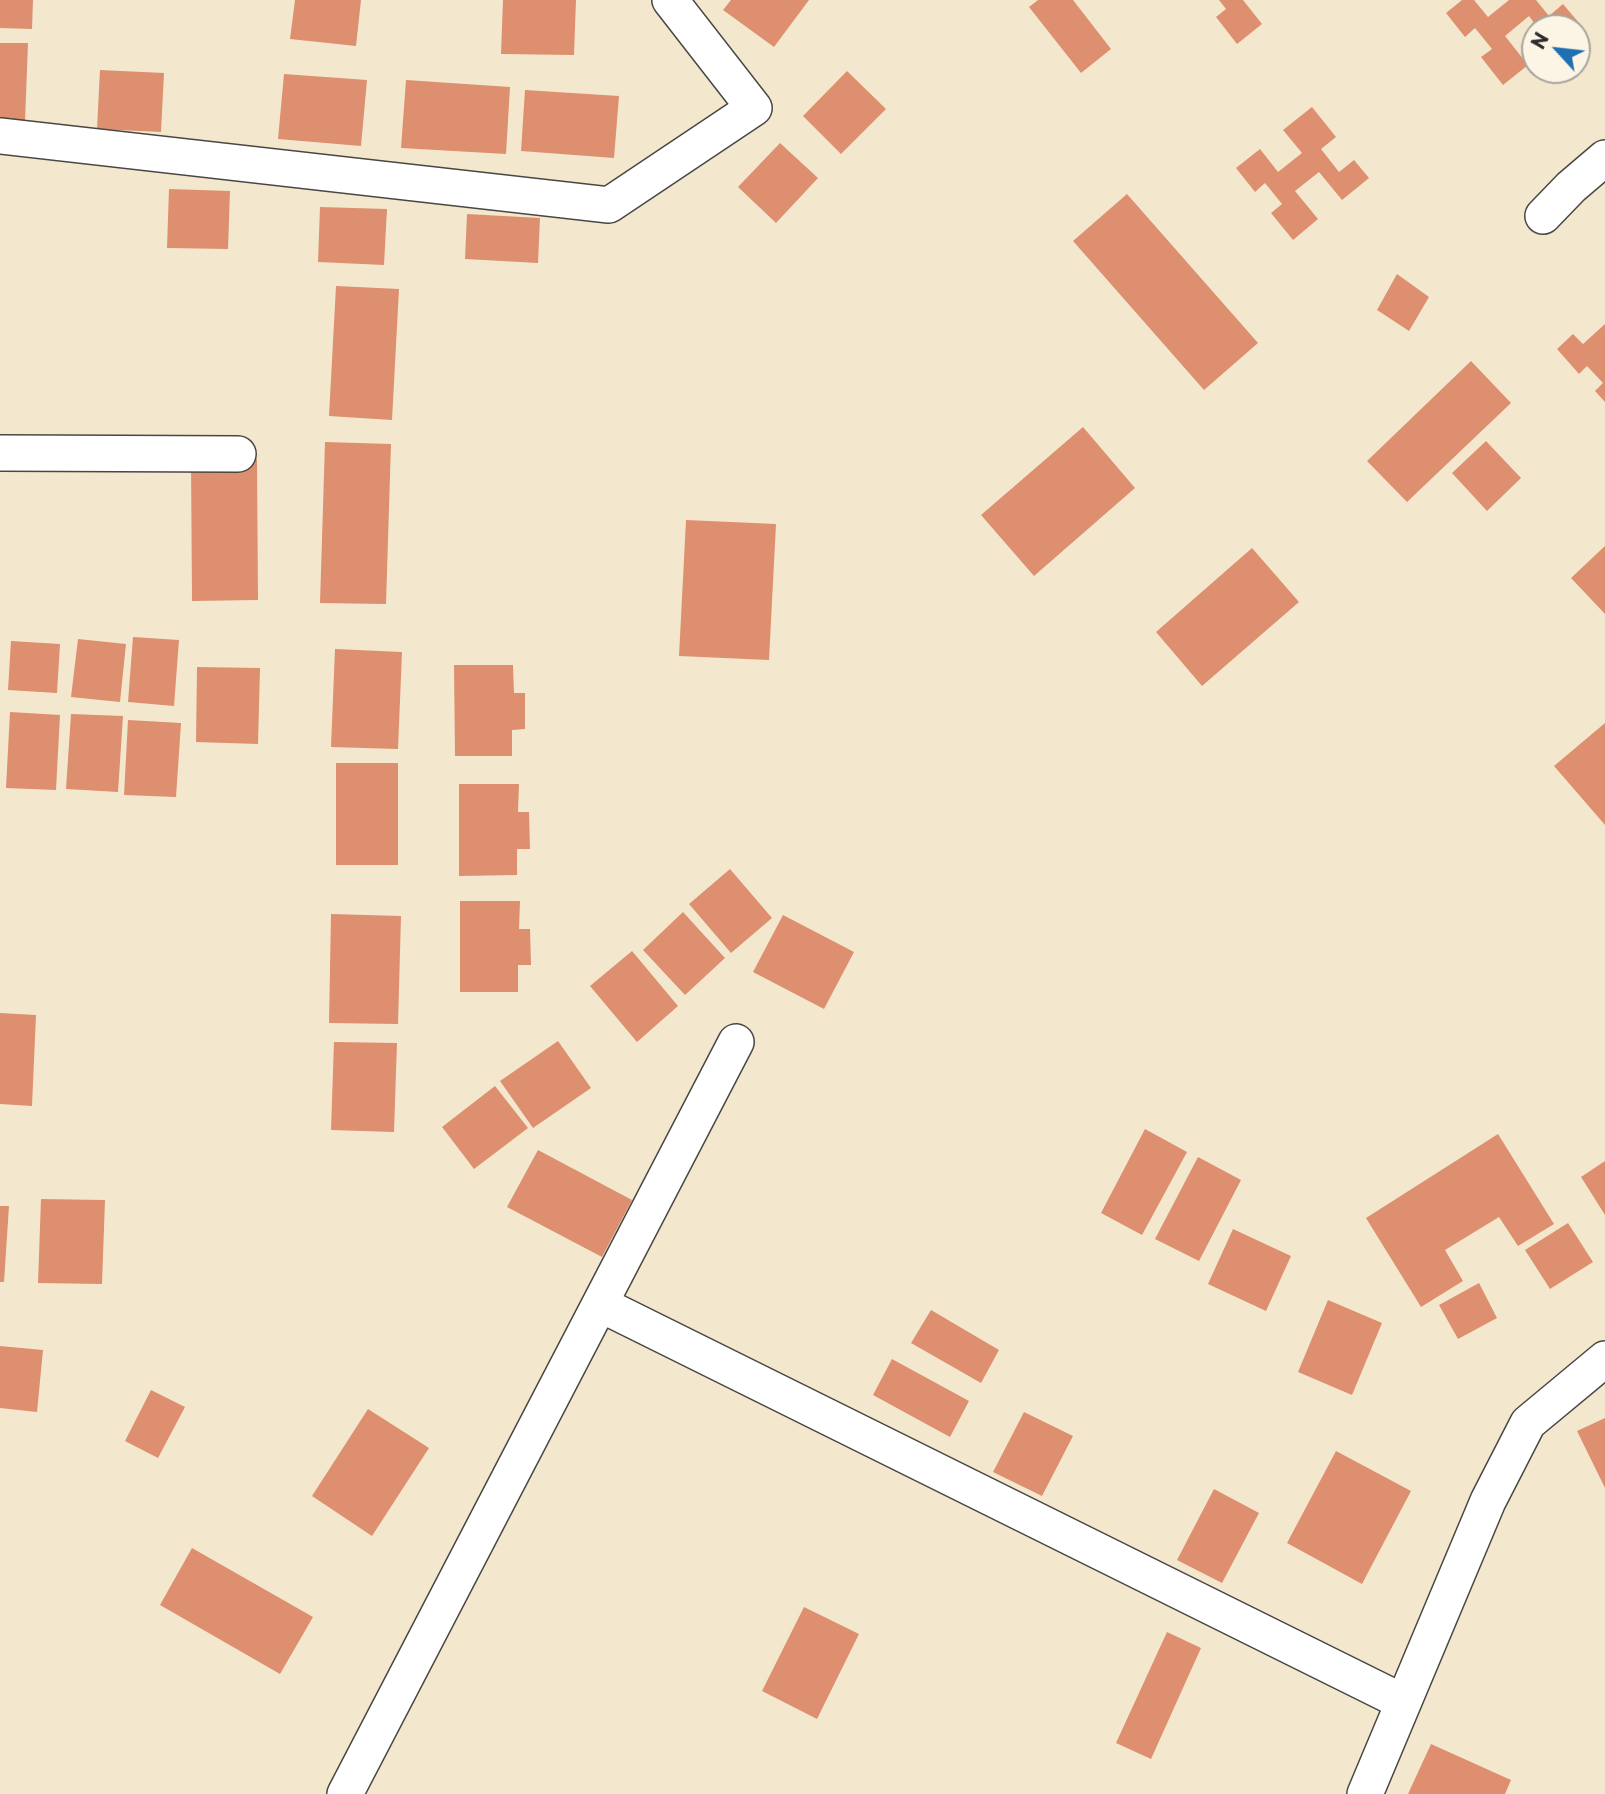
<!DOCTYPE html>
<style>
body{margin:0}
#map{position:relative;width:1605px;height:1794px;overflow:hidden;background:#f3e8ce;font-family:"Playpen Sans",sans-serif}
canvas{display:block}
.north{position:absolute;left:1521px;top:14px;width:70px;height:70px;box-sizing:border-box;background:#fcf5e5;border:2px solid #a8a49b;border-radius:50%;rotate:297deg;font-size:19px;font-weight:700;line-height:28px;text-align:center;color:#2b2b2b}
.north::after{content:'';display:block;margin:auto;width:24px;height:32px;background:#1f6fb2;clip-path:polygon(50% 0,100% 100%,50% 72%,0 100%)}
</style>
<div id="map">
<canvas width="1605" height="1794"></canvas>
<div class="north">N</div>
</div>
<script>
const context = document.querySelector('canvas').getContext('2d');
context.lineJoin = 'round';
function paint(path, color) { context.fillStyle = color; context.fill(path, 'evenodd'); }
const toPath = rows => new Path2D(rows.map(r => 'M' + r).join(''));
function trace(path, color, width, dash) { context.strokeStyle = color; context.lineWidth = width; context.lineCap = dash ? 'butt' : 'round'; context.setLineDash(dash || []); context.stroke(path); }
paint(toPath([
 [0,0,33,0,32,29,0,28],
 [295,0,361,0,356,46,290,39],
 [503,0,576,0,574,55,501,54],
 [731,0,809,0,774,47,723,10],
 [1038,0,1073,0,1111,49,1081,73,1029,7],
 [1219,0,1243,0,1262,24,1237,44,1216,17,1226,9],
 [1462,0,1474,0,1488,17,1509,0,1536,0,1549,16,1563,4,1579,23,1573,28,1538,28,1529,16,1505,36,1528,65,1503,85,1481,57,1492,49,1475,28,1465,37,1446,13],
 [0,43,28,43,25,122,0,122],
 [100,70,164,73,161,132,97,129],
 [847,71,886,109,841,154,803,116],
 [284,74,367,80,361,146,278,139],
 [406,80,510,87,506,154,401,148],
 [525,90,619,96,614,158,521,151],
 [1312,107,1336,137,1321,149,1339,172,1354,160,1369,178,1342,200,1319,172,1295,191,1318,219,1293,240,1271,213,1282,204,1265,183,1255,192,1236,168,1260,149,1278,172,1302,153,1283,130],
 [780,143,818,178,776,223,738,187],
 [169,189,230,191,228,249,167,248],
 [1127,194,1258,343,1204,390,1073,241],
 [320,207,387,209,384,265,318,262],
 [467,214,540,218,538,263,465,259],
 [1397,274,1429,297,1409,331,1377,310],
 [336,286,399,289,392,420,329,416],
 [1605,324,1605,402,1595,391,1603,383,1587,366,1579,374,1557,349,1573,334,1583,344],
 [1471,361,1511,403,1407,502,1367,461],
 [1083,427,1135,488,1034,576,981,515],
 [1486,441,1521,478,1487,511,1452,473],
 [325,442,391,444,386,604,320,603],
 [257,459,258,600,192,601,191,460],
 [686,520,776,524,769,660,679,656],
 [1605,546,1605,614,1571,578],
 [1252,548,1299,602,1202,686,1156,632],
 [133,637,179,640,174,706,128,702],
 [78,639,126,644,120,702,71,697],
 [11,641,60,644,57,693,8,690],
 [335,649,402,652,398,749,331,747],
 [454,665,513,665,514,693,525,693,525,729,512,730,512,756,455,756],
 [197,667,260,668,258,744,196,742],
 [10,712,60,715,56,790,6,788],
 [71,714,123,716,118,792,66,789],
 [128,720,181,723,176,797,124,795],
 [1605,723,1605,825,1554,766],
 [336,763,398,763,398,865,336,865],
 [459,784,519,784,518,812,529,812,530,849,517,849,517,875,459,876],
 [730,869,772,918,731,953,689,904],
 [460,901,520,901,519,929,530,929,531,965,518,965,518,992,460,992],
 [683,912,725,958,685,995,643,950],
 [331,914,401,916,398,1024,329,1023],
 [783,915,854,952,824,1009,753,972],
 [632,951,678,1006,637,1042,590,986],
 [0,1013,36,1015,32,1106,0,1104],
 [558,1041,591,1088,533,1128,500,1081],
 [334,1042,397,1043,394,1132,331,1130],
 [495,1086,528,1128,474,1169,442,1127],
 [1145,1129,1187,1152,1142,1235,1101,1213],
 [1498,1134,1554,1224,1518,1246,1499,1217,1445,1250,1463,1281,1421,1307,1366,1218],
 [538,1150,632,1200,602,1257,507,1207],
 [1198,1157,1241,1180,1199,1261,1155,1239],
 [1605,1161,1605,1215,1581,1177],
 [41,1199,105,1200,102,1284,38,1283],
 [0,1206,9,1206,4,1282,0,1282],
 [1568,1223,1593,1262,1550,1289,1525,1250],
 [1233,1229,1291,1256,1266,1311,1208,1284],
 [1479,1283,1497,1318,1458,1339,1439,1305],
 [1328,1300,1382,1323,1352,1395,1298,1372],
 [931,1310,999,1350,981,1383,911,1343],
 [0,1346,43,1350,37,1412,0,1408],
 [892,1359,969,1401,950,1437,873,1395],
 [151,1390,185,1407,158,1458,125,1441],
 [368,1409,429,1448,372,1536,312,1496],
 [1024,1412,1073,1436,1042,1496,993,1472],
 [1605,1418,1605,1488,1577,1431],
 [1336,1451,1411,1491,1362,1584,1287,1543],
 [1214,1489,1259,1513,1222,1583,1177,1560],
 [192,1548,313,1617,280,1674,160,1605],
 [804,1607,859,1634,817,1719,762,1691],
 [1167,1632,1201,1648,1151,1759,1116,1743],
 [1431,1744,1511,1780,1505,1794,1408,1794]
]), '#dd8f70');
const minor = toPath([
 [0,136,609,205,754,108,670,0],
 [1543,216,1571,187,1605,158],
 [0,453,238,454],
 [600,1304,1403,1702],
 [345,1794,736,1042],
 [1365,1794,1488,1501,1528,1423,1605,1359]
]);
trace(minor, '#494743', 38);
trace(minor, '#fff', 35);
</script>
